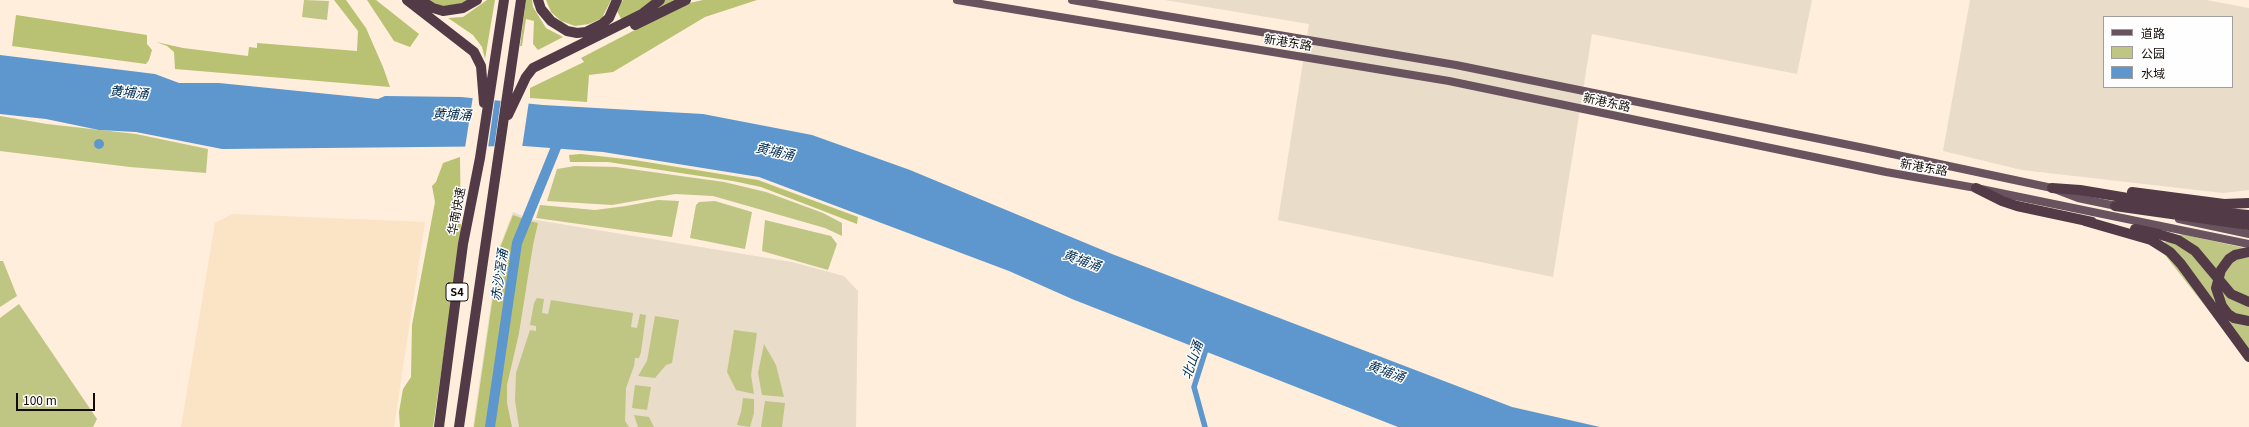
<!DOCTYPE html>
<meta charset="utf-8">
<style>
body{margin:0}
#map{position:relative;width:2249px;height:427px;overflow:hidden;background:#feeedb;font-family:Georgia,"Noto Sans SC",serif}
canvas{display:block}
.legend{position:absolute;left:2103px;top:16px;width:130px;height:72px;box-sizing:border-box;background:#fefefe;border:1px solid #a09d9a;margin:0;padding:5px 7px;list-style:none;font-size:12px;color:#120c05}
.legend li{display:flex;align-items:center;gap:8px;height:20px}
.legend b{width:20px;border:1px solid #a09d9a}
.scale{position:absolute;left:16px;top:393px;width:79px;height:18px;box-sizing:border-box;border:2px solid #120c05;border-top:0;padding-left:5px;font-size:12px;line-height:14px;white-space:nowrap;color:#120c05;-webkit-text-stroke:3px #fefefe;paint-order:stroke}
</style>
<div id="map">
<canvas width="2249" height="427"></canvas>
<ul class="legend">
<li><b style="height:5px;background:#68535e"></b>道路</li>
<li><b style="height:11px;background:#bfc683"></b>公园</li>
<li><b style="height:11px;background:#5e96ce"></b>水域</li>
</ul>
<div class="scale">100 m</div>
</div>
<script>
const context = document.querySelector('canvas').getContext('2d');
context.lineJoin = 'round';
function paint(path, color) { context.fillStyle = color; context.fill(path, 'evenodd'); }
const toPath = rows => new Path2D(rows.map(r => 'M' + r).join(''));
function trace(path, color, width, dash) { context.strokeStyle = color; context.lineWidth = width; context.lineCap = dash ? 'butt' : 'round'; context.setLineDash(dash || []); context.stroke(path); }
function write(font, color, halo, rows, align = 'center') {
  context.font = font + ' Georgia,"Noto Sans SC",serif'; context.lineWidth = 3; context.setLineDash([]); context.textBaseline = 'middle'; context.strokeStyle = halo; context.fillStyle = color; for (const [text, x, y, turn = 0] of rows) {
    context.save(); context.translate(x, y); context.rotate((+turn || 0) * Math.PI / 180); context.textAlign = isNaN(turn) ? turn : align; if (halo) context.strokeText(text, 0, 0); context.fillText(text, 0, 0); context.restore();
  }
}
paint(toPath([
 [1165,0,1812,0,1797,74,1592,34,1553,277,1278,220,1309,24],
 [1970,0,2206,0,2249,8,2249,190,2223,193,2022,170,1943,151],
 [2104,17,2232,17,2232,87,2104,87],
 [513,212,530,219,792,262,844,276,858,291,856,427,473,427,499,248]
]), '#e9dcc9');
paint(toPath([
 [232,214,425,222,394,427,181,427,215,223]
]), '#fbe3c5');
paint(toPath([
 [304,0,329,1,327,20,302,17],
 [0,116,47,124,136,134,208,149,206,173,130,167,0,151],
 [575,166,616,167,724,182,766,192,823,213,842,223,842,236,825,228,713,196,675,194,612,205,547,201,557,169],
 [658,200,679,201,672,237,536,218,540,205,595,210,626,206],
 [715,201,752,212,745,249,690,238,696,205,699,202],
 [765,220,831,236,837,244,828,270,762,251],
 [2182,234,2249,249,2249,362,2158,246],
 [0,261,3,261,17,296,0,307],
 [537,298,544,299,542,313,548,314,551,300,633,313,631,327,637,328,640,314,646,315,641,352,639,358,635,358,634,366,626,388,625,421,629,427,519,427,515,400,516,373,530,330,536,331,536,326,530,325,534,303],
 [19,304,97,419,93,427,0,427,0,318],
 [655,316,679,320,672,363,666,365,655,378,638,376,647,361],
 [734,330,757,333,751,375,754,394,736,390,727,372],
 [764,344,776,365,784,397,762,395,758,373],
 [635,385,651,387,647,410,632,408],
 [743,398,754,399,754,413,750,427,737,425,741,412],
 [765,401,785,403,782,427,761,427],
 [634,415,649,417,654,427,638,427]
]), '#bfc683');
paint(toPath([
 [334,0,346,0,366,28,383,67,390,87,175,69,174,52,167,46,156,42,183,48,248,56,249,47,257,48,257,43,357,51,358,31],
 [367,0,376,0,419,34,410,47,394,41],
 [428,0,470,0,463,4,441,6],
 [487,0,495,0,485,59,482,47,473,35,448,18,463,17],
 [526,0,532,0,533,7,546,28,563,37,538,50,533,44,534,21,526,19,522,46,520,46],
 [546,0,611,0,602,18,589,24,575,26,561,21,551,12],
 [623,0,677,0,625,26,617,11],
 [703,0,757,0,705,17,613,72,589,75,587,102,530,98,530,88,584,62,581,58,685,4],
 [16,15,147,35,147,44,152,50,149,60,146,64,12,46],
 [581,154,634,160,758,180,858,217,857,224,761,187,733,181,608,162,570,162,569,155],
 [460,157,461,238,433,427,400,427,399,412,403,389,411,377,412,325,435,202,432,186,436,182,443,163],
 [513,215,524,219,512,256,486,427,474,427,500,248],
 [529,221,538,223,533,245,519,333,507,385,507,403,512,427,493,427,521,245]
]), '#b9c172');
paint(toPath([
 [0,55,155,74,179,83,219,83,378,99,385,96,461,97,543,105,703,114,812,135,910,170,1112,254,1512,407,1600,427,1398,427,1072,299,1009,271,759,177,603,152,524,146,222,149,136,132,99,130,46,119,0,114],
 '94 144a5 5 0 1 1 10 0a5 5 0 1 1-10 0Z'
]), '#5e96ce');
paint(toPath([
 [473,96,495,98,488,148,465,148],
 [501,99,529,101,522,148,494,148]
]), '#feeedb');
trace(toPath([
 [1205,427,1194,387,1208,343]
]), '#5e96ce', 5.5);
trace(toPath([
 [490,427,517,243,561,135]
]), '#5e96ce', 10);
trace(toPath([
 [957,0,1449,81,1886,172,1976,188,2249,244],
 [1072,0,1456,65,1869,149,2052,188,2078,198,2121,207],
 [2179,219,2249,234]
]), '#68535e', 8);
trace(toPath([
 [407,0,474,52,481,66,484,103],
 [420,0,433,8,443,11,463,8,477,0],
 [538,0,541,9,551,21,567,31,577,33,586,32,602,24,609,18,617,0],
 [635,25,686,0],
 [508,115,526,77,533,68,642,14,660,0],
 [1976,188,2002,201,2017,206,2092,222],
 [2052,188,2080,190,2205,211,2249,215],
 [2132,192,2224,204,2249,203],
 [2115,206,2249,225],
 [2085,221,2151,240,2170,252,2181,264,2249,357],
 [2135,229,2158,234],
 [2249,252,2235,255,2229,259,2221,270,2216,288,2222,306,2228,314,2234,318,2249,321],
 [439,427,463,244,480,158,504,0],
 [459,427,521,0]
]), '#523a47', 10);
trace(toPath([
 [2158,234,2178,240,2195,251,2231,294,2249,302]
]), '#523a47', 10);
for (const [x, y, w] of [
 [457,292,22]
]) { const box = new Path2D(); box.roundRect(x - w / 2, y - 9, w, 18, 3); context.fillStyle = '#fefefe'; context.fill(box); trace(box, '#120c05', 1); }
write('bold 11px', '#120c05', null, [
 ["S4",457,292]
]);
write('12px', '#120c05', '#fefefe', [
 ["新港东路",1288,42,9],
 ["新港东路",1607,102,12],
 ["新港东路",1924,167,10],
 ["华南快速",456,211,-79]
]);
write('italic 13px', '#022e52', '#fefefe', [
 ["黄埔涌",129,92,5],
 ["黄埔涌",452,114,3],
 ["黄埔涌",775,151,12],
 ["黄埔涌",1082,260,20],
 ["赤沙滘涌",499,275,-82],
 ["北山涌",1192,360,-71],
 ["黄埔涌",1386,371,20]
]);
</script>
